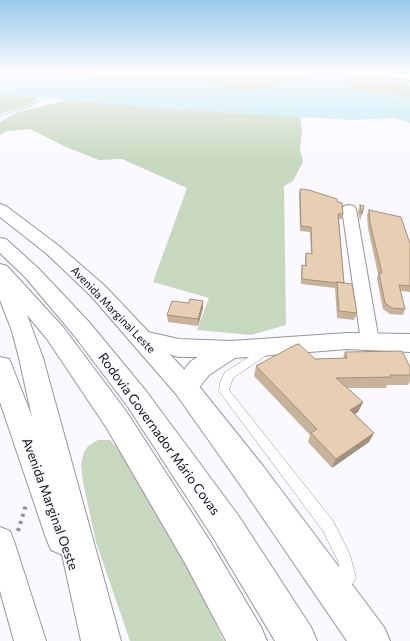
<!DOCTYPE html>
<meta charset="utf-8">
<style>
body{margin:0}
canvas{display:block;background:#faf9ff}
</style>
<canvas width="410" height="641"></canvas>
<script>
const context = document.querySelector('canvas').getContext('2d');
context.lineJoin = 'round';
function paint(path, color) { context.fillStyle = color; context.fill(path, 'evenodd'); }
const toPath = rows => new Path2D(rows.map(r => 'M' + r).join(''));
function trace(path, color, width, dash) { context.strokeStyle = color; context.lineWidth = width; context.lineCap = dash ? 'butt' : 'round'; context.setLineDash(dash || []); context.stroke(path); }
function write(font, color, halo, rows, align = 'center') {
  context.font = font + ' Commissioner,sans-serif'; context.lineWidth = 3; context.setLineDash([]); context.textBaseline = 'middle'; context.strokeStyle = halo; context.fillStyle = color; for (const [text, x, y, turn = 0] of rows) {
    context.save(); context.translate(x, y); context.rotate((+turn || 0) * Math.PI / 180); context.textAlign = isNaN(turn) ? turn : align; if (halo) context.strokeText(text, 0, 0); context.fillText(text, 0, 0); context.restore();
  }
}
paint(toPath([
 [29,72,63,72,101,76,126,77,196,72,325,72,308,83,286,84,257,91,169,81,143,81],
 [343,78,383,79,398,84,410,86,410,98,356,90,339,81],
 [0,94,37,97,33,104,0,114],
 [68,100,170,109,300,116,302,132,300,149,303,162,293,181,284,186,286,325,251,335,197,330,209,298,153,282,187,188,122,159,99,160,66,147,30,129,6,131,0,135,0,122,18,112],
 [98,440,110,440,122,454,181,552,224,641,130,641,96,542,83,482,81,465,84,452,88,446]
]), '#c7d8bf');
paint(toPath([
 [0,72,29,72,143,81,169,81,257,91,286,84,308,83,325,72,385,78,410,81,410,86,398,84,383,79,367,78,343,78,339,81,356,90,410,98,410,123,395,118,352,120,170,109,0,94]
]), '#bde9f0');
paint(toPath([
 [53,94,54,95,29,108,0,117,0,115,27,106,53,94]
]), '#bde9f0');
const lane = toPath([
 [268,345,271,346,273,349,271,352,233,378,229,390,333,521,350,555,356,578,346,593,341,595,336,593,334,588,341,576,338,561,323,531,219,391,220,383,225,372,268,345]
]);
const street = toPath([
 [349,205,354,206,356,209,379,341,377,346,370,348,363,346,361,341,342,209,344,206,349,205],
 [0,527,10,531,14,541,46,641,14,641,0,591,0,527]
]);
const secondary = toPath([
 [143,331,179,339,231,341,347,333,410,334,410,352,347,349,235,358,209,375,194,394,185,397,176,394,172,387,176,380,191,361,198,357,179,357,135,345,132,339,135,333,143,331]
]);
const primary = toPath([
 [86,72,174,72,170,75,121,77,90,75,86,72],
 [365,72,389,72,410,74,410,80,369,75,365,72],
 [0,204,6,206,59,246,105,286,194,380,198,387,194,394,185,397,176,394,91,296,47,254,0,217,0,204],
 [0,357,9,359,12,366,80,538,75,550,63,555,51,550,46,538,0,402,0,357]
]);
const highway = toPath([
 [0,238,6,239,39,269,89,322,146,391,238,515,311,627,317,641,275,641,214,539,128,407,73,334,25,277,0,253,0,238],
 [0,264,7,266,63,327,126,411,210,541,261,627,267,641,226,641,186,565,106,427,47,339,27,315,43,358,121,641,81,641,19,358,12,331,0,300,0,264],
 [185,377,194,380,263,466,384,627,390,641,347,641,241,486,176,394,172,387,176,380,185,377]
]);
trace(lane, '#97959e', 1);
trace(street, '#97959e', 2);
trace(secondary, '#97959e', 2);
trace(primary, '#97959e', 2);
trace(highway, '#97959e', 2);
trace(toPath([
 [18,531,26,505]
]), '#8f8e92', 4, [3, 4.5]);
paint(lane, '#fff');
paint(street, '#fff');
paint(secondary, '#fff');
paint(primary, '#fff');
paint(highway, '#fff');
paint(toPath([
 [300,190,337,202,343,214,342,219,339,219,344,283,357,313,354,320,337,318,335,288,301,284,301,270,302,265,305,266,305,258,306,253,311,254,310,232,300,231,299,195],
 [360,205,364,206,360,221,358,212],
 [369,210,410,244,410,292,400,291,405,309,403,315,390,314,383,309,377,279,378,274,368,228,367,215],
 [203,301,203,308,198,326,168,322,167,315,189,303],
 [345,352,410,367,410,381,408,385,387,385,386,388,347,388,363,402,358,412,355,414,374,433,369,442,332,468,308,442,310,435,254,376,256,366,315,359,343,358]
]), '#c8b29a');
paint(toPath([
 [203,301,203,308,198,326,198,319],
 [363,402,358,412,346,420,350,410],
 [374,433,369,442,332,468,336,459]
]), '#a2917d');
const building = toPath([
 [301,189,309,190,337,199,337,202,342,203,343,214,338,214,344,283,337,282,337,283,302,279,302,265,306,266,306,253,312,254,311,227,301,226,300,190,301,189],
 [360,205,364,206,362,214,360,205],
 [369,210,401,217,410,244,410,286,399,285,405,309,392,308,385,303,379,273,382,273,370,223,369,210],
 [337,282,352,284,357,313,339,311,337,282],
 [190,299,203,301,198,319,167,315,172,301,189,303,190,299],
 [299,344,315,359,347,358,345,352,402,351,410,367,410,375,390,375,391,377,336,378,363,402,350,410,374,433,336,459,311,433,317,429,256,366,295,345,299,344]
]);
paint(building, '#e8cfb3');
trace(building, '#a2917d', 1);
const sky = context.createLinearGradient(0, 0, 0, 162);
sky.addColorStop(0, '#97c9eb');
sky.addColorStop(0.44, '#fdfcff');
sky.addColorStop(1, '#fdfcff00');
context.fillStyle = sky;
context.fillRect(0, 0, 410, 162);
write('11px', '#111013', '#faf9ff', [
 ["Avenida Marginal Leste",113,310,46]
]);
write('13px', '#111013', '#faf9ff', [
 ["Rodovia Governador Mário Covas",159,434,54],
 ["Avenida Marginal Oeste",50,504,70]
]);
</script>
